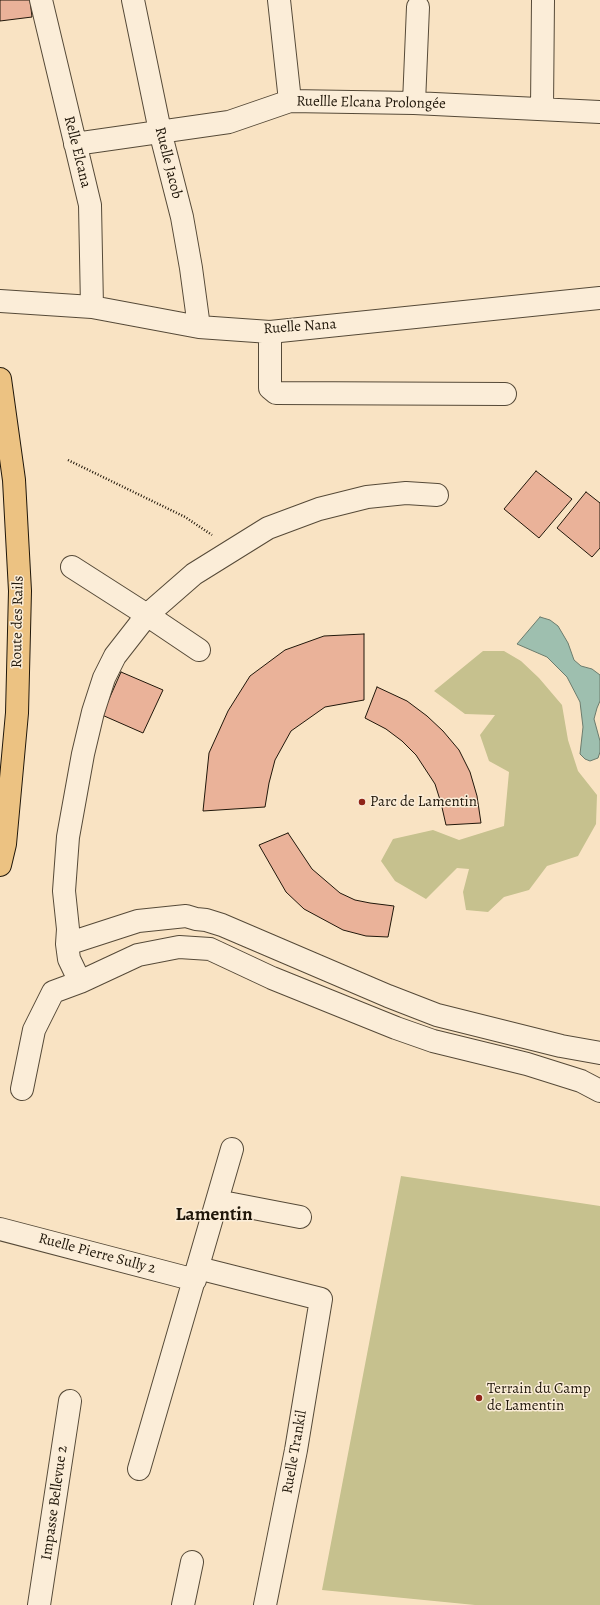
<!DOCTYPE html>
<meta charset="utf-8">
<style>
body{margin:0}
canvas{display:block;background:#f9e3c3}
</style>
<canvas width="600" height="1605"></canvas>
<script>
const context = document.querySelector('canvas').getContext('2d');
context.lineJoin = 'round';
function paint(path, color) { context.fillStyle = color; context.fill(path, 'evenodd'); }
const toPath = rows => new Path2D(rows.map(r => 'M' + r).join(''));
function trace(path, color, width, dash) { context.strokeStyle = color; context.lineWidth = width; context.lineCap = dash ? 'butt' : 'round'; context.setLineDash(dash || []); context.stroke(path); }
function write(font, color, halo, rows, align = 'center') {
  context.font = font + ' Alegreya,serif'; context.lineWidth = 3; context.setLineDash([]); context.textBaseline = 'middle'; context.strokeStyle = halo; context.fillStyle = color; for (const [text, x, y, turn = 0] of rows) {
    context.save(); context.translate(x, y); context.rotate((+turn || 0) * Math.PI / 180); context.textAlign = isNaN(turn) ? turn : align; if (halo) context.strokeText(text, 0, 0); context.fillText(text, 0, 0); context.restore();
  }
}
paint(toPath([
 [483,651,504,651,521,661,539,678,562,705,568,740,578,771,597,795,596,824,578,856,547,866,529,890,504,897,488,912,466,910,463,892,469,869,457,868,426,899,395,881,381,861,393,839,433,830,459,840,504,826,509,772,489,761,480,735,495,715,465,714,434,691],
 [401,1176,600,1206,600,1605,475,1605,322,1590]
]), '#c6c18e');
const water = toPath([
 [540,617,550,620,558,626,568,643,574,660,581,666,592,669,600,675,600,701,597,708,594,719,600,741,600,752,598,758,590,761,585,759,580,754,583,727,580,702,567,677,547,657,517,644,540,617]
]);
paint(water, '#9ebfaf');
trace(water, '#6c7c6d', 1);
const building = toPath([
 [0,0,30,0,32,17,0,21,0,0],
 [536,471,572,499,539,538,504,509,536,471],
 [586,492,600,503,600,548,592,557,557,528,586,492],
 [364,634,364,700,325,707,291,731,275,760,269,783,265,807,203,811,209,753,228,711,250,676,285,650,324,636,364,634],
 [121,672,163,690,143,733,102,715,121,672],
 [377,687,407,701,427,716,443,731,459,750,470,772,477,796,481,823,446,825,441,803,435,784,416,755,402,741,386,729,365,718,377,687],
 [288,833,312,869,340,893,355,900,370,903,394,906,388,937,366,936,343,930,304,909,286,892,259,845,288,833]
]);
paint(building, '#eab299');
trace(building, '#20170a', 1);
const minor = toPath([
 [41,0,90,205,92,307],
 [133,0,160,131,182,217,191,268,199,327],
 [279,0,290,101],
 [414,103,418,7],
 [542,108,543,0],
 [75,144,229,122,290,101,414,103,600,112],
 [0,301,92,307,199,327,270,332,600,298],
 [270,332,270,388,276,393,505,394],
 [72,567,147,615,199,650],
 [67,944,138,921,186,916,196,919,206,920,222,925,388,996,437,1015,561,1046,600,1053],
 [80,982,138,955,179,947,210,949,272,978,396,1028,433,1041,527,1064,581,1081,600,1091],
 [22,1089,34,1030,53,992,80,982,69,959,67,944,68,929,64,891,68,837,83,754,93,712,104,678,115,656,147,615,194,574,268,528,319,509,367,497,406,493,437,495],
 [217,1201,300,1217],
 [0,1229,195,1280],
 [198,1268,321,1299,296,1450,265,1605],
 [139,1469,232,1149],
 [39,1605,70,1401],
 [183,1605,192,1562]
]);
const major = toPath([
 [0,379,14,480,20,591,17,713,5,844,0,865]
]);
trace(minor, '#564a38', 24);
trace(major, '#20170a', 24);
trace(toPath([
 [68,460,185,517,212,535]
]), '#20170a', 2.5, [1, 2]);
trace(minor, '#fbedd8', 22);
trace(major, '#ecc282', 22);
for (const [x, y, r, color] of [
 [362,802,4,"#8f2418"],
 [479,1398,4,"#8f2418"]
]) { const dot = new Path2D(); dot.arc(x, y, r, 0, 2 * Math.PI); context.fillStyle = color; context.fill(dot); trace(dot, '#fbedd8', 1.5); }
write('15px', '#20170a', '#fbedd8', [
 ["Ruellle Elcana Prolongée",371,103,1],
 ["Relle Elcana",77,152,76],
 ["Ruelle Jacob",168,163,76],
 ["Ruelle Nana",300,327,-4],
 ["Route des Rails",18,622,-89],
 ["Ruelle Pierre Sully 2",97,1254,15],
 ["Ruelle Trankil",295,1452,-80],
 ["Impasse Bellevue 2",55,1503,-82]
]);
write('15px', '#20170a', '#fbedd8', [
 ["Parc de Lamentin",370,802],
 ["Terrain du Camp",487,1389],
 ["de Lamentin",487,1406]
], 'left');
write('bold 19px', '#20170a', '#fbedd8', [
 ["Lamentin",214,1215]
]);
</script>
